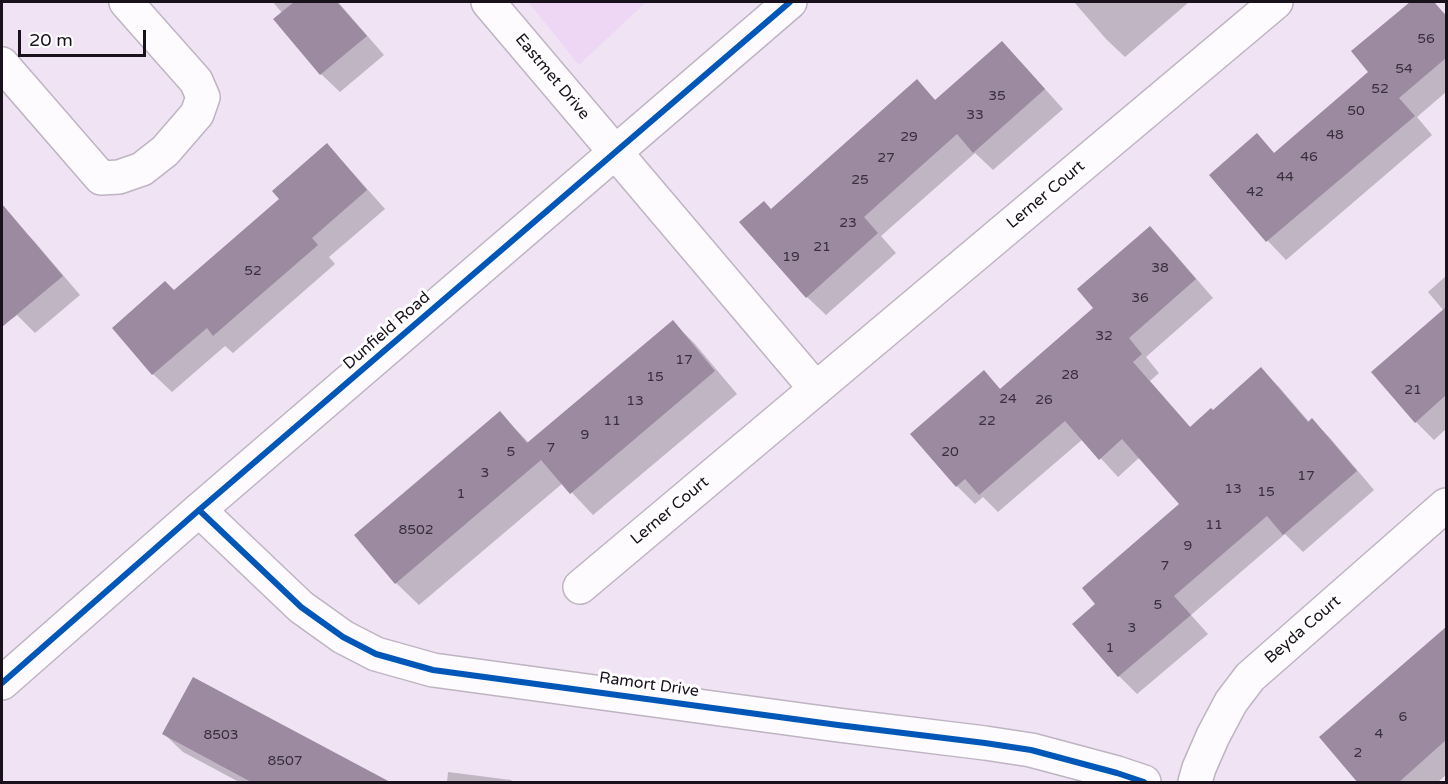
<!DOCTYPE html>
<style>
body{margin:0}
#map{position:relative;width:1448px;height:784px;overflow:hidden;background:#f0e3f4;font-family:"Varela Round",sans-serif}
canvas{display:block}
.frame{position:absolute;inset:0;border:3px solid #19111c;pointer-events:none}
.scale{position:absolute;left:18px;top:30px;width:128px;height:27px;box-sizing:border-box;border:3px solid #19111c;border-top:0;padding-left:8px;font-size:18px;line-height:21px;white-space:nowrap;color:#19111c;-webkit-text-stroke:4px #fff;paint-order:stroke}
</style>
<div id="map">
<canvas width="1448" height="784"></canvas>
<div class="frame"></div>
<div class="scale">20 m</div>
</div>
<script>
const context = document.querySelector('canvas').getContext('2d');
context.lineJoin = 'round';
function paint(path, color) { context.fillStyle = color; context.fill(path, 'evenodd'); }
const toPath = rows => new Path2D(rows.map(r => 'M' + r).join(''));
function trace(path, color, width, dash) { context.strokeStyle = color; context.lineWidth = width; context.lineCap = dash ? 'butt' : 'round'; context.setLineDash(dash || []); context.stroke(path); }
function write(font, color, halo, rows, align = 'center') {
  context.font = font + ' "Varela Round",sans-serif'; context.lineWidth = 6; context.setLineDash([]); context.textBaseline = 'middle'; context.strokeStyle = halo; context.fillStyle = color; for (const [text, x, y, turn = 0] of rows) {
    context.save(); context.translate(x, y); context.rotate((+turn || 0) * Math.PI / 180); context.textAlign = isNaN(turn) ? turn : align; if (halo) context.strokeText(text, 0, 0); context.fillText(text, 0, 0); context.restore();
  }
}
paint(toPath([
 [528,2,646,2,579,65]
]), '#edd7f4');
paint(toPath([
 [273,2,338,2,384,55,340,92,321,74,282,13],
 [1074,2,1189,2,1125,57,1106,39],
 [1412,2,1434,2,1446,15,1446,92,1417,117,1432,135,1286,260,1268,241,1211,175,1257,135,1275,154,1370,72,1353,52],
 [1020,61,1063,109,993,170,975,153,881,236,896,253,826,315,807,297,771,210,917,81,936,101],
 [327,145,345,164,385,209,329,257,335,264,233,353,225,346,172,392,153,374,114,328,174,292,281,199],
 [16,223,34,241,80,295,35,333,17,315,12,319,2,308,2,225,6,231],
 [1150,228,1168,246,1213,298,1146,357,1159,373,1150,381,1191,428,1213,412,1261,369,1279,387,1310,423,1312,420,1330,438,1374,490,1303,552,1285,534,1191,615,1208,634,1137,694,1119,676,1075,624,1097,604,1181,504,1140,457,1118,477,1083,439,998,512,983,497,975,504,957,486,983,372,1001,390,1096,308],
 [1446,276,1446,429,1434,440,1416,422,1444,311,1428,292],
 [673,322,695,344,737,394,593,515,563,483,419,605,396,583,356,535,500,413,529,443],
 [1446,629,1446,775,1438,782,1360,782,1321,737],
 [164,734,376,782,239,782,183,752],
 [448,772,511,780,513,782,447,782]
]), '#0003');
paint(toPath([
 [294,2,337,2,367,36,320,75,273,19],
 [1410,2,1434,2,1446,16,1446,58,1399,98,1415,116,1266,242,1209,175,1257,133,1274,153,1368,72,1351,51],
 [1002,41,1045,89,973,153,957,134,864,217,878,233,806,298,739,222,764,201,771,209,917,79,935,100],
 [327,143,367,190,312,238,318,245,213,336,207,328,152,375,112,328,165,281,174,290,279,199,272,191],
 [2,204,63,276,2,327],
 [1150,226,1196,279,1129,338,1142,354,1133,362,1190,427,1211,408,1213,410,1261,367,1308,422,1312,418,1357,471,1283,535,1267,516,1174,596,1191,615,1118,677,1072,624,1095,604,1082,588,1179,504,1122,439,1099,460,1065,421,979,495,965,479,956,487,910,434,984,370,1000,389,1093,308,1077,289],
 [1446,307,1446,395,1415,423,1371,372],
 [673,320,715,371,570,494,541,460,395,584,354,535,500,411,527,443],
 [1446,627,1446,740,1398,783,1358,783,1319,737],
 [193,677,392,783,253,783,162,734]
]), '#9b8aa0');
const minor = toPath([
 [488,2,816,389],
 [2,64,101,178,119,177,142,169,165,151,197,114,203,97,196,81,126,2],
 [199,510,301,607,343,637,376,654,433,670,838,725,985,743,1031,750,1117,773,1144,782],
 [580,587,1276,2],
 [1195,782,1199,768,1213,736,1231,702,1250,677,1446,505]
]);
const tertiary = toPath([
 [2,683,199,510,790,2]
]);
trace(minor, '#beb4c2', 36);
trace(tertiary, '#beb4c2', 36);
trace(minor, '#fdfbfd', 33);
trace(tertiary, '#fdfbfd', 33);
trace(toPath([
 [199,510,301,607,343,637,376,654,433,670,838,725,985,743,1031,750,1117,773,1144,782],
 [2,683,199,510,790,2]
]), '#0057b8', 6);
write('14px', '#3a2f3d', null, [
 ["56",1426,39],
 ["54",1404,69],
 ["52",1380,89],
 ["35",997,96],
 ["50",1356,111],
 ["33",975,115],
 ["48",1335,135],
 ["29",909,137],
 ["46",1309,157],
 ["27",886,158],
 ["44",1285,177],
 ["25",860,180],
 ["42",1255,192],
 ["23",848,223],
 ["21",822,247],
 ["19",791,257],
 ["38",1160,268],
 ["52",253,271],
 ["36",1140,298],
 ["32",1104,336],
 ["17",684,360],
 ["28",1070,375],
 ["15",655,377],
 ["21",1413,390],
 ["24",1008,399],
 ["26",1044,400],
 ["13",635,401],
 ["11",612,421],
 ["22",987,421],
 ["9",585,435],
 ["7",551,448],
 ["5",511,452],
 ["20",950,452],
 ["3",485,473],
 ["17",1306,476],
 ["13",1233,489],
 ["15",1266,492],
 ["1",461,494],
 ["11",1214,525],
 ["8502",416,530],
 ["9",1188,546],
 ["7",1165,566],
 ["5",1158,605],
 ["3",1132,628],
 ["1",1110,648],
 ["6",1403,717],
 ["4",1379,734],
 ["8503",221,735],
 ["2",1358,753],
 ["8507",285,761]
]);
write('16px', '#19111c', '#fff', [
 ["Eastmet Drive",552,77,50],
 ["Lerner Court",1046,195,-40],
 ["Dunfield Road",387,331,-41],
 ["Lerner Court",670,511,-40],
 ["Beyda Court",1303,630,-41],
 ["Ramort Drive",649,685,8]
]);
</script>
